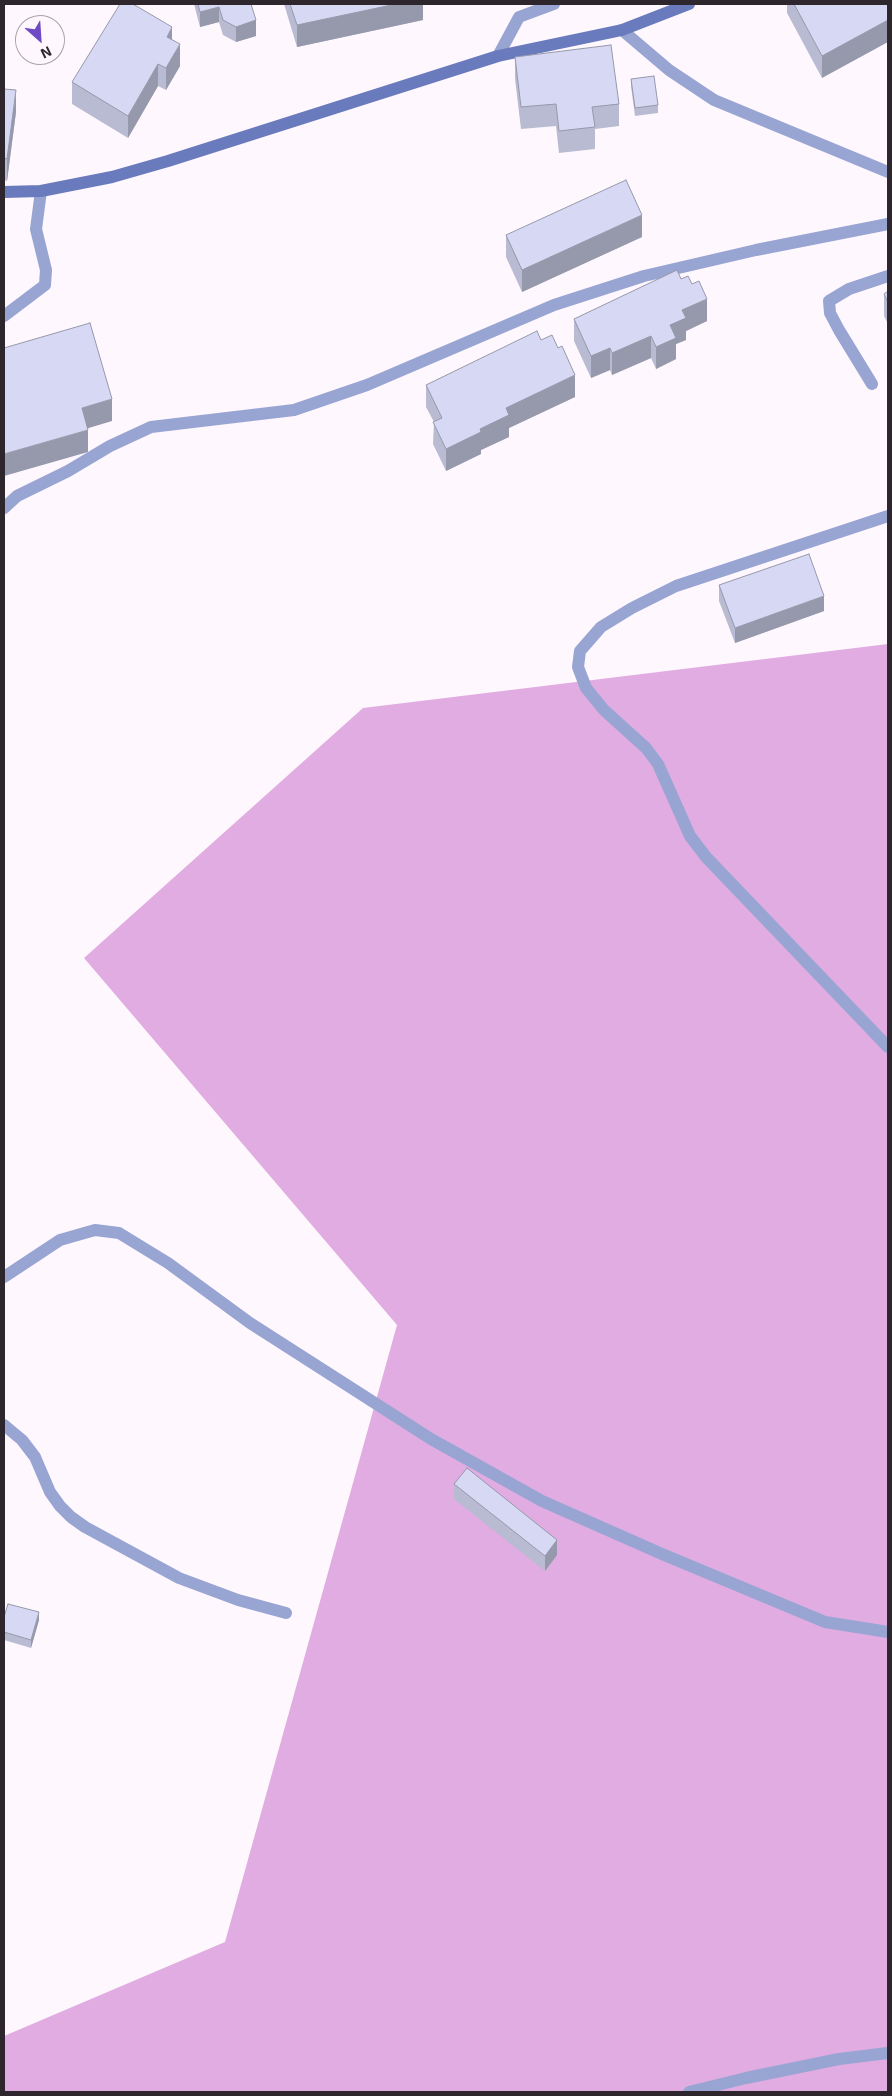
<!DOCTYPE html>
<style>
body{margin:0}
#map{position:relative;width:892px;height:2096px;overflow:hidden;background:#fff7fe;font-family:"Exo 2",sans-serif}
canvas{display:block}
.frame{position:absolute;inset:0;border:5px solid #2d262d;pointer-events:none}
.north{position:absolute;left:15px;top:15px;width:50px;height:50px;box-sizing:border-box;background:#fff7fe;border:1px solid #aba3aa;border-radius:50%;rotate:154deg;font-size:14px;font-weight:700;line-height:20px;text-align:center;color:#2d262d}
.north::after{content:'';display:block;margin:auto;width:18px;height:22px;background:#6e4bc4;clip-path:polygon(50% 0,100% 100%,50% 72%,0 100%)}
</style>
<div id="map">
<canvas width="892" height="2096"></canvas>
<div class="frame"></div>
<div class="north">N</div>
</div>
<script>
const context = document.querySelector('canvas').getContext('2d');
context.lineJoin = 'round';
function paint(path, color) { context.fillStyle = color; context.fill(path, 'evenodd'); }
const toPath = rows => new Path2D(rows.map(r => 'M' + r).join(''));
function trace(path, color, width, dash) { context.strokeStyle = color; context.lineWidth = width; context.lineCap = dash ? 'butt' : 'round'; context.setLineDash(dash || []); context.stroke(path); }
paint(toPath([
 [888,644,888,2092,4,2092,4,2036,225,1942,397,1325,84,958,363,708]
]), '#e1ace1');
trace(toPath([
 [622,30,669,70,714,100,888,172],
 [498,56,519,17,554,4],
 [4,316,45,285,46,270,36,229,41,191],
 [872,384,839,330,830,313,829,301,849,289,888,276],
 [4,508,17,496,68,471,110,446,151,427,294,410,367,385,554,305,644,276,756,250,888,224],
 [888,516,676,586,632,608,601,627,580,651,578,667,586,688,604,710,646,748,658,764,690,836,706,857,888,1047],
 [4,1277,60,1240,95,1230,119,1233,168,1263,250,1323,431,1439,542,1501,662,1554,825,1622,888,1632],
 [4,1425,22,1440,35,1457,50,1492,60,1506,71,1517,85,1527,179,1578,238,1600,286,1613],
 [689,2092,746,2078,839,2059,888,2053]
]), '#98a5d3', 12);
trace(toPath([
 [4,192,41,191,112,177,168,161,498,56,622,30,689,4]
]), '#6a7bbd', 12);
paint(toPath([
 [194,4,251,4,256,36,236,42,223,35,219,22,200,27],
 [284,4,423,4,423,20,297,47],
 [787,4,888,4,822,78,787,13],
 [172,40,180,66,166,90,158,86,128,138,72,104,72,82],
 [515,57,619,104,619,126,595,129,595,149,559,153,556,126,521,129,515,79],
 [631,79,658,105,658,113,635,116,631,86],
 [4,89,16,112,7,181,4,180],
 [506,235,642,237,522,292,506,257],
 [681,279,707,321,686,331,686,340,676,344,676,359,656,369,651,358,612,375,610,370,591,378,574,341,574,319],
 [888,291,888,324,884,316,884,294],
 [426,385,575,397,509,428,509,437,481,450,481,454,446,471,433,444,434,422,426,407],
 [719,585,824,611,735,643,719,601],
 [454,1484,557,1555,545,1571,454,1499],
 [4,1617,39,1620,31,1648,4,1640]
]), '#b9bbd2');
paint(toPath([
 [396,4,423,4,423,20,297,47,297,25],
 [219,7,219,22,200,27,200,12],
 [256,20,256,36,236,42,236,27],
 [888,20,888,42,822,78,822,56],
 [172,27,172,49,167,37],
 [180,44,180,66,166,90,166,68],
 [158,64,158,86,128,138,128,116],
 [16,90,16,112,7,181,7,159],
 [642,215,642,237,522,292,522,270],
 [707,299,707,321,686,331,686,340,676,344,676,359,656,369,656,347,670,325,682,310],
 [651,336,651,358,612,375,612,353],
 [610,348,610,370,591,378,591,356],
 [575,375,575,397,509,428,509,437,481,450,481,454,446,471,446,449,480,429,506,408],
 [112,399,112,421,82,430,82,408],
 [88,430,88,452,4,476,4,454],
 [824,596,824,611,735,643,735,628],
 [557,1540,557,1555,545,1571,545,1556],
 [39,1612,39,1620,31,1648,31,1640]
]), '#9698ab');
const building = toPath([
 [120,4,133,4,172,27,167,37,180,44,166,68,158,64,128,116,72,82,120,4],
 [198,4,251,4,256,20,236,27,223,20,219,7,200,12,198,4],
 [290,4,396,4,297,25,290,4],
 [794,4,888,4,888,20,822,56,794,4],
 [611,45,619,104,592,107,595,127,559,131,556,104,521,107,515,57,611,45],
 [654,76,658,105,635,108,631,79,654,76],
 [4,89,16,90,7,159,4,158,4,89],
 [626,180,642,215,522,270,506,235,626,180],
 [677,270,681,279,688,276,692,284,699,281,707,299,682,310,686,318,670,325,676,338,656,347,651,336,612,353,610,348,591,356,574,319,677,270],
 [888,291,888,302,884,294,888,291],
 [90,323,112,399,82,408,88,430,4,454,4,348,90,323],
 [537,331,541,340,552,335,558,348,562,346,575,375,506,408,509,415,480,429,481,432,446,449,433,422,442,418,426,385,537,331],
 [809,554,824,596,735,628,719,585,809,554],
 [467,1468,557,1540,545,1556,454,1484,467,1468],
 [8,1604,39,1612,31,1640,4,1632,4,1617,8,1604]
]);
paint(building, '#d7d9f4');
trace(building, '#9698ab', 1);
</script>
